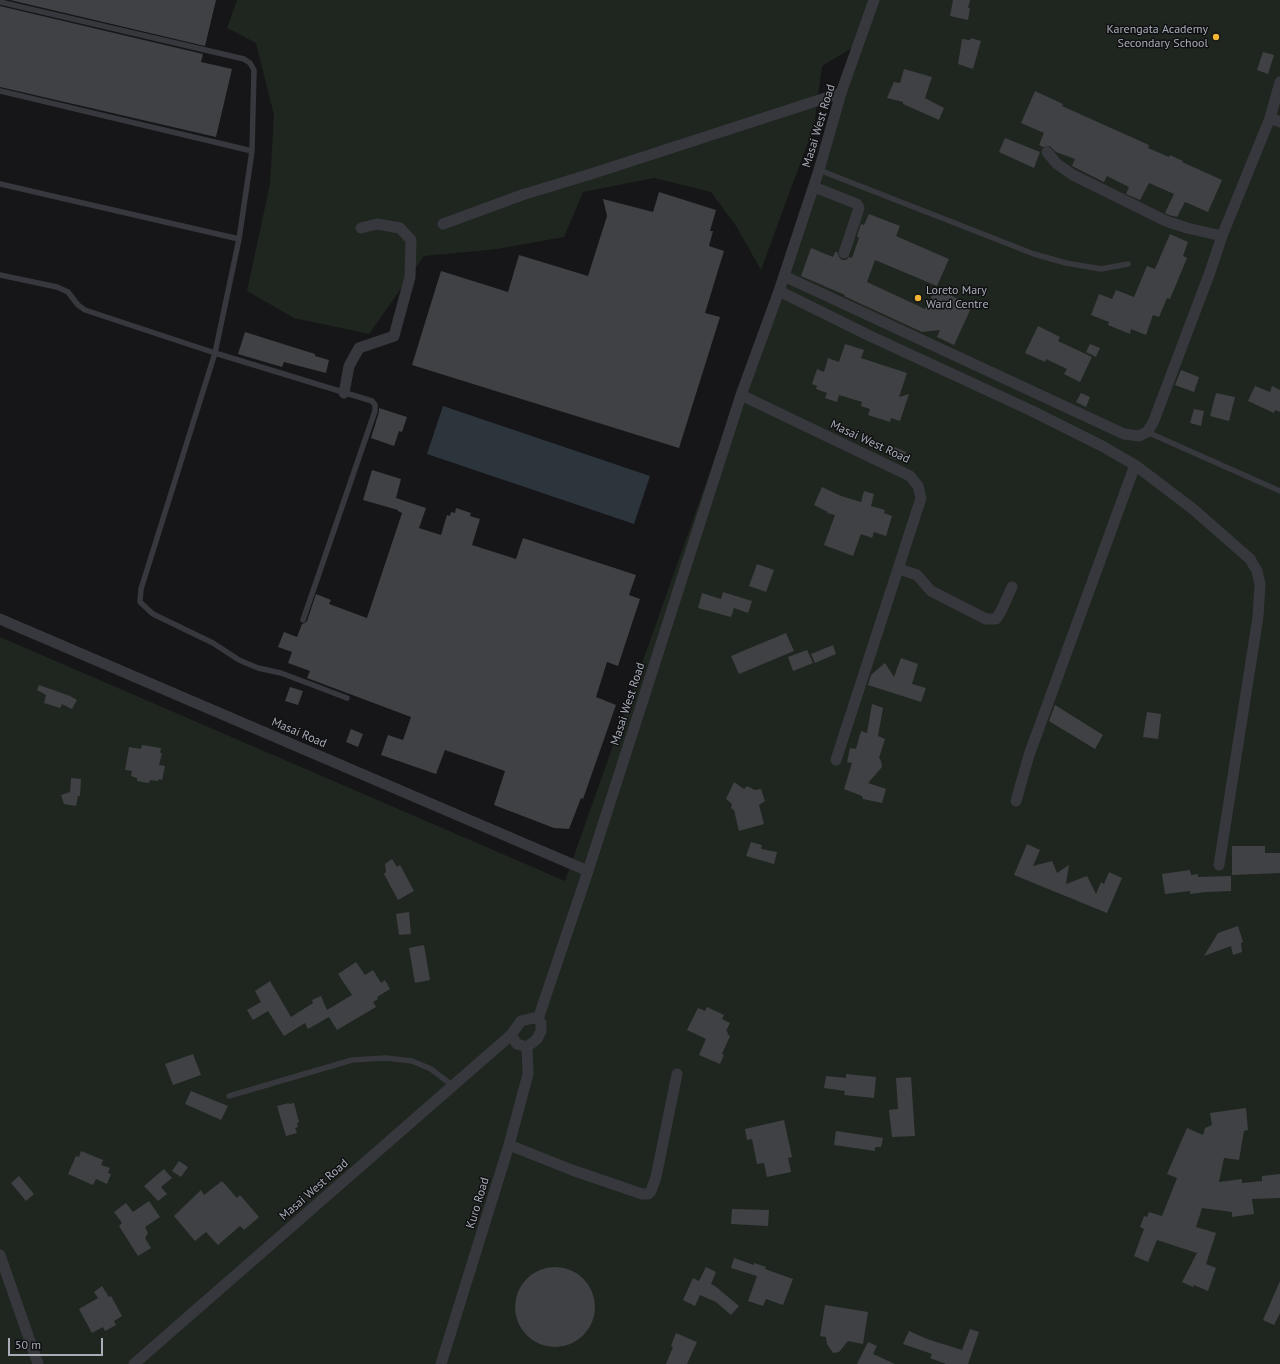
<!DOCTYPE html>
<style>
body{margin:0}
#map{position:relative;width:1280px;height:1364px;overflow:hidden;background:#161618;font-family:"PT Sans",sans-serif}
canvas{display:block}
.scale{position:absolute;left:8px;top:1338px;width:95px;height:18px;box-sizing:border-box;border:2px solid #a8adb8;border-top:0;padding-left:5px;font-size:12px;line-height:14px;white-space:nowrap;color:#a8adb8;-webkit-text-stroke:3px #111113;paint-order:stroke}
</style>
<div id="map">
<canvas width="1280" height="1364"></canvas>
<div class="scale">50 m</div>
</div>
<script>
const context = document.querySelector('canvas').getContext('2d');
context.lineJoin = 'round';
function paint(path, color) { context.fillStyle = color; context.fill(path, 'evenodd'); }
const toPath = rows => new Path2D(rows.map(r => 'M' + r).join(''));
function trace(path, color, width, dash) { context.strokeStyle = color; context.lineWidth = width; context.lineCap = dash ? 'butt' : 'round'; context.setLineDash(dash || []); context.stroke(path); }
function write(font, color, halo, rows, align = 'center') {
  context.font = font + ' "PT Sans",sans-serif'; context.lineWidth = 3; context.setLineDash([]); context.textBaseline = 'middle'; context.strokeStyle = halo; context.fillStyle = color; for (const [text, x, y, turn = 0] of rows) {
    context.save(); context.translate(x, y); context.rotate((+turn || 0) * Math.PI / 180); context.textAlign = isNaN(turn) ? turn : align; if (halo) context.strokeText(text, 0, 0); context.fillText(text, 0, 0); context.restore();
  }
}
paint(toPath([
 [237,0,1280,0,1280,1364,0,1364,0,637,565,881,862,42,822,66,814,126,761,270,736,226,711,192,654,178,583,192,564,237,497,249,424,256,369,334,294,318,247,291,270,184,274,115,256,43,227,28]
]), '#1e261f');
paint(toPath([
 [443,406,650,476,634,524,427,454]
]), '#2c343c');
paint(toPath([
 [10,0,216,0,205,46],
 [953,0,970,0,968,8,970,8,968,20,950,16],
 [0,6,203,54,201,62,232,69,216,137,0,87],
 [971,38,981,41,973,69,958,64,962,39,970,40],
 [1263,52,1274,55,1268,74,1257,70],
 [904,69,932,77,925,98,944,108,939,120,903,104,903,102,887,98,894,82,900,83],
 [1035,91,1063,104,1062,106,1149,145,1148,148,1169,157,1170,155,1183,161,1182,162,1222,180,1208,212,1185,202,1177,217,1169,215,1165,213,1174,194,1149,183,1140,200,1126,194,1129,187,1107,176,1104,182,1072,166,1075,159,1056,152,1050,146,1043,147,1039,145,1044,133,1021,123],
 [1005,138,1040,152,1034,168,999,152],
 [659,192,716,210,710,231,713,231,709,246,724,251,705,313,720,317,679,448,412,365,441,271,508,292,519,255,588,276,607,216,603,199,653,212],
 [869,214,900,226,896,236,949,259,937,286,875,260,867,282,925,309,936,288,972,306,954,345,937,337,940,330,922,332,844,296,845,295,801,276,811,248,833,257,835,252,837,252,839,257,842,260,846,260,849,257,852,258,859,238,857,236,861,224,864,225],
 [1170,234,1188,242,1183,256,1187,258,1170,299,1167,298,1159,317,1153,315,1146,335,1131,329,1130,334,1108,325,1109,322,1091,315,1099,294,1112,299,1116,290,1134,297,1147,266,1155,269],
 [1038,326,1060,337,1058,341,1092,357,1080,382,1064,374,1067,369,1046,359,1045,362,1025,353],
 [245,332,315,354,315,356,329,360,326,373,284,362,282,367,238,354],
 [845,344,864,350,861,358,907,373,899,397,909,394,900,421,891,418,890,422,868,415,870,409,861,406,862,402,839,395,837,402,825,398,827,393,816,389,817,386,812,384,817,369,824,372,828,358,839,362],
 [1090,344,1100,348,1096,357,1086,352],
 [1181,370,1199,377,1194,392,1175,385],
 [1255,386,1270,392,1272,386,1280,390,1280,412,1275,410,1274,413,1248,401],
 [1081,393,1090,397,1086,407,1076,402],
 [1216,393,1235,397,1229,421,1210,416],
 [379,408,407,417,402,432,399,431,394,446,371,438,379,412],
 [1194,409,1204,411,1201,426,1190,423],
 [894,447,906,452,902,462,889,457],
 [372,470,401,479,396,498,426,508,419,528,441,535,447,515,450,516,451,512,455,513,456,508,471,513,470,516,480,519,472,545,516,559,523,538,636,575,629,595,640,599,618,666,607,662,596,697,616,705,583,799,581,798,569,829,554,828,494,805,505,771,445,750,436,774,381,755,388,735,403,740,411,717,307,678,310,671,288,663,292,652,278,647,284,632,297,637,302,624,305,623,307,621,316,594,331,600,329,604,367,618,402,513,398,511,398,510,363,500],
 [822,487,841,496,861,502,864,491,874,494,871,506,885,510,884,513,892,516,886,536,874,532,872,538,861,534,853,556,824,545,835,515,827,513,828,512,814,505],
 [757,564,774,570,766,592,749,586],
 [723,592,752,601,748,613,734,608,731,617,698,608,702,593,721,599],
 [786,633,794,651,739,674,731,656],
 [833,645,836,654,815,663,811,654],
 [807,650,813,663,793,671,788,657],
 [901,658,918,664,912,684,926,688,921,702,868,685,871,675,885,663,894,677],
 [39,685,70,696,77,700,72,709,62,704,60,708,44,703,46,695,37,690],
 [290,687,303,691,298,705,285,701],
 [872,704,883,708,878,736,885,739,879,758,881,761,882,767,868,783,886,789,882,803,863,799,862,796,844,789,852,763,847,762,850,748,856,749,861,731,867,733],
 [1055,705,1103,735,1095,749,1049,721],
 [1147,712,1161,714,1158,739,1143,737],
 [351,729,363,734,358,747,346,742],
 [142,745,161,748,160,753,162,753,159,765,165,766,162,780,159,779,158,781,150,780,149,783,137,781,137,778,131,776,132,771,125,770,129,747,141,749],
 [71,778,81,779,80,796,78,796,76,806,64,804,61,795,70,792],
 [734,782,744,789,747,786,755,790,761,789,765,801,759,805,764,824,739,831,734,810,731,808,732,804,726,799],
 [751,842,762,845,761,849,777,852,774,864,746,856],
 [1027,844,1040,850,1033,866,1052,861,1057,873,1069,865,1066,884,1087,876,1096,894,1101,882,1104,884,1109,872,1122,878,1107,913,1014,875],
 [1232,846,1265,846,1265,853,1280,853,1280,873,1232,875],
 [392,859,397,867,400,865,414,891,398,900,384,874,386,872,385,864],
 [1190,870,1191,875,1198,874,1198,877,1231,876,1231,891,1206,892,1190,894,1190,891,1165,894,1162,874],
 [409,912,411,934,399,935,396,914],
 [1238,926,1243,942,1241,943,1242,952,1233,955,1231,946,1204,956,1218,933],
 [424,945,430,980,415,983,409,948],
 [356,962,365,975,373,970,381,983,385,980,390,989,377,997,378,999,373,1002,376,1007,337,1030,329,1017,308,1029,305,1023,284,1036,268,1011,253,1020,247,1010,261,1002,255,991,270,981,291,1017,313,1003,312,1000,321,996,327,1010,352,995,338,974],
 [707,1007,724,1015,722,1019,730,1023,726,1031,728,1032,727,1034,730,1036,722,1054,724,1055,720,1064,699,1055,706,1039,687,1030,698,1008,705,1011],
 [193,1054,201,1075,173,1085,165,1064],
 [846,1074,876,1077,874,1098,844,1095,845,1091,824,1088,826,1076,846,1078],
 [911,1077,915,1136,892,1137,889,1110,898,1109,896,1078],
 [191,1091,228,1106,221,1120,185,1104],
 [289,1103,289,1104,294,1103,299,1122,297,1123,298,1127,295,1128,297,1133,286,1136,277,1106],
 [1246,1108,1248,1130,1244,1131,1239,1160,1224,1158,1219,1182,1242,1179,1242,1183,1262,1181,1262,1176,1280,1174,1280,1198,1252,1199,1254,1214,1232,1217,1232,1212,1202,1208,1196,1227,1216,1233,1206,1264,1216,1268,1208,1291,1194,1285,1193,1287,1182,1282,1197,1253,1157,1240,1148,1262,1134,1256,1144,1229,1140,1227,1144,1216,1147,1217,1149,1212,1162,1216,1177,1178,1167,1174,1187,1128,1203,1135,1205,1128,1212,1125,1210,1113],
 [784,1120,792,1157,788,1158,791,1172,767,1177,764,1163,757,1164,752,1139,747,1140,745,1129],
 [836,1131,883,1138,881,1147,875,1147,875,1151,834,1145],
 [81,1151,103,1160,101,1165,110,1168,108,1173,111,1174,107,1184,96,1179,93,1185,68,1174,76,1156,79,1157],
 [179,1161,188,1167,181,1177,172,1171],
 [164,1169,172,1178,161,1187,167,1194,158,1201,144,1186],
 [19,1176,34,1194,26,1201,11,1183],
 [222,1181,237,1198,240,1195,259,1217,244,1230,240,1226,218,1245,206,1232,195,1241,174,1216,201,1190,204,1195],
 [149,1201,160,1217,145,1227,148,1233,145,1238,151,1248,138,1256,119,1226,122,1223,114,1212,126,1203,133,1212],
 [732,1209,769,1210,768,1226,731,1224],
 [734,1258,754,1265,754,1263,766,1267,765,1269,793,1279,783,1305,766,1299,763,1306,748,1301,757,1276,731,1268],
 '515 1307a40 40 0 1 1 80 0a40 40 0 1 1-80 0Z',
 [706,1267,716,1272,711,1284,715,1286,739,1306,731,1315,716,1302,700,1295,695,1306,683,1300,693,1278,699,1281],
 [1280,1281,1280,1313,1274,1325,1263,1320],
 [102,1286,109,1297,111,1296,122,1316,114,1321,116,1325,105,1331,103,1327,92,1333,79,1309,98,1298,94,1292],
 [825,1305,868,1312,863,1344,848,1341,839,1352,833,1353,827,1344,826,1337,820,1336],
 [970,1329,979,1332,968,1364,946,1364,930,1358,932,1354,903,1344,909,1331,927,1339,962,1350],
 [676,1333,697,1342,687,1364,666,1364,673,1347,671,1346],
 [868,1342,877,1346,873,1354,895,1364,857,1364]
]), '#404145');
trace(toPath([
 [0,2,244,59,250,63,254,70,252,151,239,239,215,353,141,589,140,602,153,614,213,643,239,660,258,668,281,673,347,698],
 [0,91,252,151],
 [819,170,1034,254,1066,263,1101,269,1128,264],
 [0,184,239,239],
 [0,275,57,287,68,292,78,305,85,310,215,353,372,401,375,405,375,411,303,620],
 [1147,432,1280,491],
 [229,1096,352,1060,386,1058,412,1061,431,1069,453,1086]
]), '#37383d', 5.5);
trace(toPath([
 [1270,118,1280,82],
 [1047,152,1057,164,1073,175,1166,221,1187,228,1222,236],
 [814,187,852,202,857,204,859,208,844,253],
 [443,224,522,195,594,173,841,93],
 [784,276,1124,434,1139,436,1147,432,1153,423,1210,272,1222,236,1270,118,1280,122],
 [779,291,870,336,1030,410,1102,446,1135,465,1193,509,1250,559,1257,571,1260,584,1258,617,1219,865],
 [344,393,349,366,359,348,394,336,410,277,411,240,400,228,377,224,361,228],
 [741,395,910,476,918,486,921,498,836,760],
 [899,569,917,575,931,591,986,619,996,619,1001,611,1012,587],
 [0,619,588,871],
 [1016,801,1029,755,1135,465],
 [538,1019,588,871,741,395,779,291,819,170,841,93,874,0],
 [509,1145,572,1170,642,1194,648,1194,651,1191,656,1177,677,1074],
 [0,1255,38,1364],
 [134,1364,511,1035,521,1021,533,1018,538,1019,541,1023,541,1031,537,1039,527,1047,517,1044,511,1035],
 [441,1364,509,1145,528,1074,527,1047]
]), '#37383d', 11);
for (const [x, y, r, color] of [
 [1216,37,4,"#efb436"],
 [918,298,4,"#efb436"]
]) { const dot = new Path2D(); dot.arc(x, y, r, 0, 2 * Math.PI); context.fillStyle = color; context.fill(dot); trace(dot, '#111113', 1.5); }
write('12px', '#a8adb8', '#111113', [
 ["Karengata Academy",1208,30],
 ["Secondary School",1208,44],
 ["Loreto Mary",926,291,"left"],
 ["Ward Centre",926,305,"left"]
], 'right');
write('12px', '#a8adb8', '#111113', [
 ["Masai West Road",819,126,-73],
 ["Masai West Road",870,442,25],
 ["Masai West Road",628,704,-72],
 ["Masai Road",299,733,23],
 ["Masai West Road",314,1190,-41],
 ["Kuro Road",478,1203,-73]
]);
</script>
